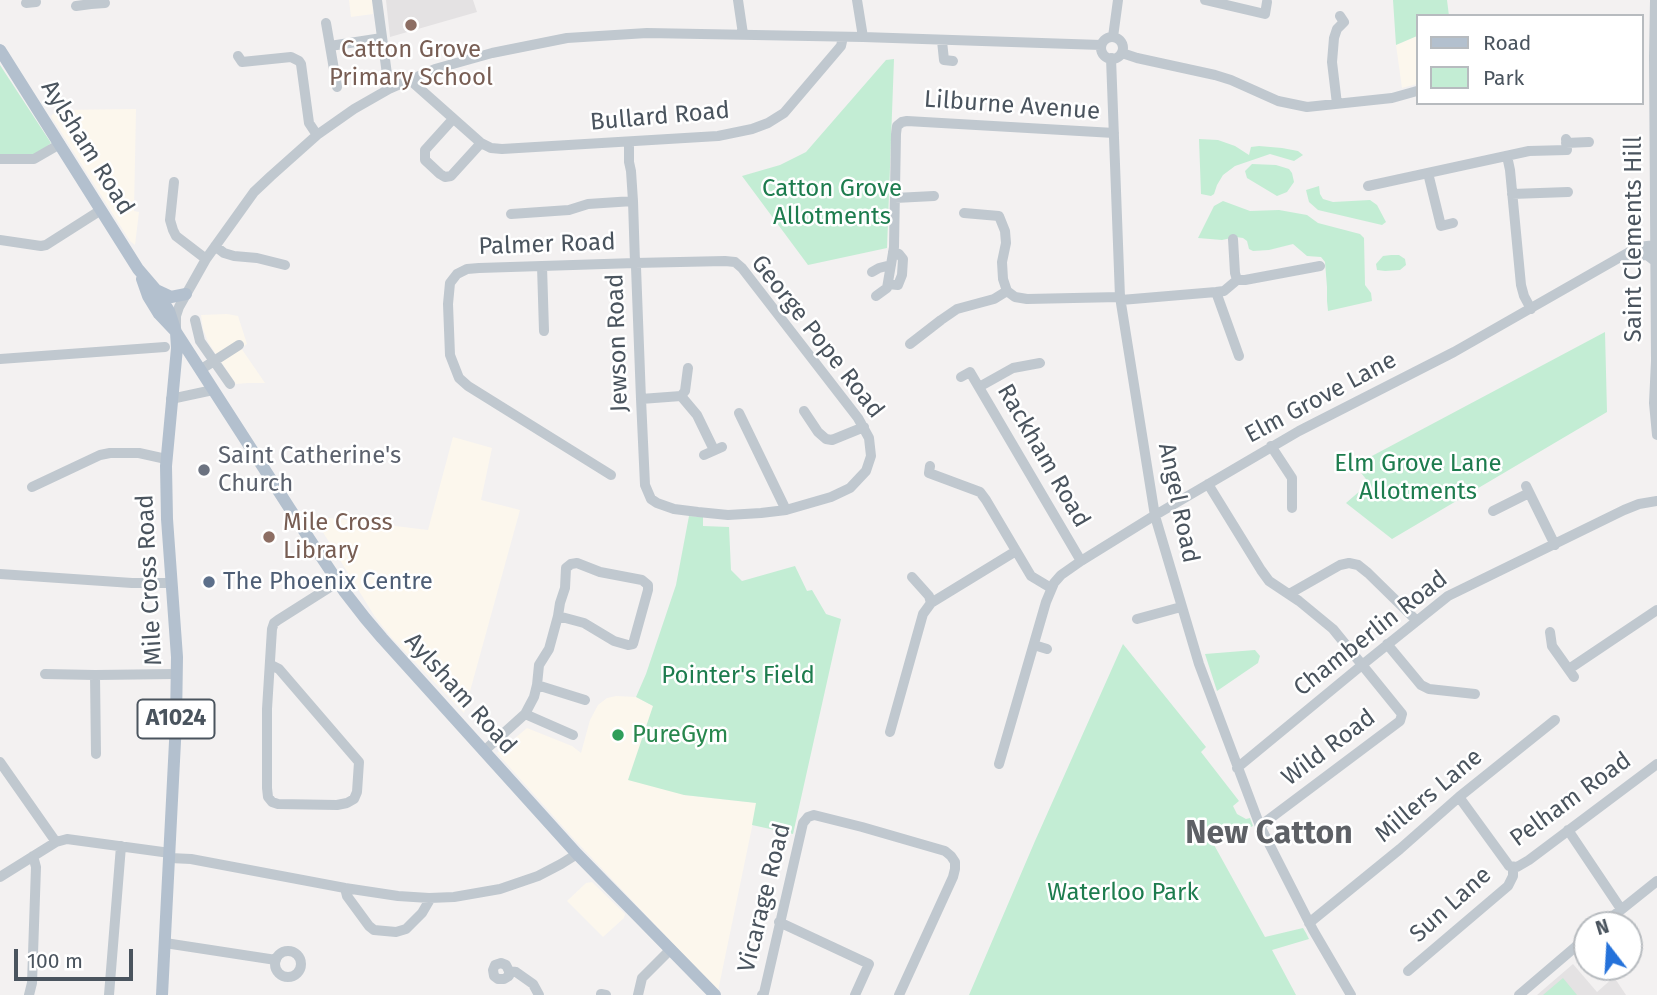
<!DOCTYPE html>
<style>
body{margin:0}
#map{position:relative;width:1657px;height:995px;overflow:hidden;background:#f3f1f1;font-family:"Fira Sans",sans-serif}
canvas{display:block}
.legend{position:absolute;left:1416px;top:14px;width:228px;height:91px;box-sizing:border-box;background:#fff;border:2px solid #b7bbbf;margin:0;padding:9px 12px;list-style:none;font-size:21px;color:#4a545e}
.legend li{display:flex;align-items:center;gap:14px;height:35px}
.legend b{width:35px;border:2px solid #b7bbbf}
.north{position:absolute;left:1573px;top:911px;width:70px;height:70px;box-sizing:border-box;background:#fff;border:2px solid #b7bbbf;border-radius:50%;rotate:343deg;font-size:19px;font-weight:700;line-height:28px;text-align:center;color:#4a545e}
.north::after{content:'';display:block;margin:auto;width:24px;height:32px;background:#2572da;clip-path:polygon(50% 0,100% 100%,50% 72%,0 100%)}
.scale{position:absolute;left:14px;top:949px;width:119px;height:32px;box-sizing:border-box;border:4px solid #4a545e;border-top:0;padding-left:9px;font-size:21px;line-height:24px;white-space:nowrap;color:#4a545e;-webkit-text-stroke:5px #fff;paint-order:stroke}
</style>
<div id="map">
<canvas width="1657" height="995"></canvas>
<ul class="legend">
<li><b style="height:9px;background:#b3c0ce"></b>Road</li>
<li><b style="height:19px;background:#c3edd4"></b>Park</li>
</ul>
<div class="north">N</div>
<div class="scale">100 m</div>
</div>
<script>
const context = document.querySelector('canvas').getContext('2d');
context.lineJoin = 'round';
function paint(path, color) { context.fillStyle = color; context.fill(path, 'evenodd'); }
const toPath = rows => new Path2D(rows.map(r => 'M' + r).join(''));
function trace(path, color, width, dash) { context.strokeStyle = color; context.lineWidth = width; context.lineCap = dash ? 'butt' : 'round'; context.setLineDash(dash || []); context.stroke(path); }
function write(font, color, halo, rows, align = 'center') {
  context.font = font + ' "Fira Sans",sans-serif'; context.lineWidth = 5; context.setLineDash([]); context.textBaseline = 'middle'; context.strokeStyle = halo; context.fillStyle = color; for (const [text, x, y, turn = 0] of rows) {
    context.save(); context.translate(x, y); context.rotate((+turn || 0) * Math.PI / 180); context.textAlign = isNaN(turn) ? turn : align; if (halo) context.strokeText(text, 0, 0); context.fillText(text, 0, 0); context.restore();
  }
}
paint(toPath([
 [349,0,372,0,373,14,351,17],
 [1417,36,1417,84,1402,88,1396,45],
 [136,109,134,211,139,212,135,245,130,241,51,116,57,110],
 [227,314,238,316,247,344,241,348,265,383,248,383,236,384,208,342,203,329,201,315],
 [453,437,492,448,481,500,520,510,464,713,391,637,375,617,313,516,428,530],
 [616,696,636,697,653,706,651,716,684,795,757,803,718,991,573,838,497,753,527,728,572,746,581,753,590,720,598,705,607,698],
 [592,882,625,914,624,918,603,937,567,901,586,883]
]), '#fcf7ed');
paint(toPath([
 [386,0,473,0,477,12,390,37],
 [1573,964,1597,992,1614,977,1626,995,1537,995]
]), '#e4e2e3');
paint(toPath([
 [1393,0,1447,0,1449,16,1417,16,1417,36,1396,45],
 [894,59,887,248,808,265,742,176,780,165,806,152,886,60],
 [0,65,51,143,34,157,0,157],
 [1199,139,1218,140,1235,146,1249,155,1251,147,1259,146,1282,148,1298,151,1303,155,1294,161,1270,154,1235,166,1223,175,1217,185,1214,194,1211,196,1201,194],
 [1252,164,1276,165,1289,169,1292,173,1294,182,1287,192,1277,196,1247,178,1245,171],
 [1319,186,1320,194,1323,199,1333,202,1370,200,1377,205,1386,222,1382,225,1318,210,1309,202,1306,190],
 [1223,201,1250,211,1279,210,1307,215,1318,223,1360,234,1364,238,1365,285,1371,293,1372,301,1328,311,1327,301,1327,287,1325,262,1321,257,1307,256,1293,244,1269,250,1253,251,1249,249,1247,241,1243,238,1236,237,1222,240,1198,238,1214,206],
 [1391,255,1399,255,1405,259,1406,265,1400,270,1385,271,1377,270,1376,264,1383,256],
 [1605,332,1607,412,1392,539,1346,503,1369,483,1355,465],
 [689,516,703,517,703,526,729,527,731,570,742,581,795,566,807,591,812,590,826,614,841,619,793,834,752,825,756,803,684,795,628,780,653,706,636,697,646,674,676,585],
 [1123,644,1206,747,1201,752,1239,801,1233,806,1237,814,1246,819,1250,818,1253,826,1213,843,1265,937,1303,928,1306,933,1309,939,1272,950,1296,995,969,995,1035,841],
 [1255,650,1260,656,1258,663,1217,691,1205,654],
 [1563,978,1577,995,1543,995]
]), '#c3edd4');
trace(toPath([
 [377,0,389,89],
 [738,0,743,34],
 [857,0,863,37],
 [1205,0,1265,14,1267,2],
 [1655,0,1654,57,1656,361,1654,403,1657,435],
 [26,3,36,2],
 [91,4,105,3],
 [76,6,91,4,90,0],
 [326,23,330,46,382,38],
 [1113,37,1118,0],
 '1101 48a11 11 0 1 1 22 0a11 11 0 1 1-22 0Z',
 [942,41,944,60,953,61],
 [330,46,337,87],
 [1122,53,1137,58,1215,75,1231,80,1278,101,1307,107,1392,98,1417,91],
 [238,56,242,62,291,57,299,61,301,64,309,123,317,135],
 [1111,58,1120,297,1155,516,1199,664,1260,826,1313,930,1351,995],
 [410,80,481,143,491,148,502,149,718,136,752,129,768,123,784,113,841,46,843,37],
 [1337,104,1332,62,1334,38,1337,29,1344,22,1340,16],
 [453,119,425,150,425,160,440,174,445,177,451,176,481,143],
 [1566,143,1589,142],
 [1507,156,1510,170,1521,285,1524,296,1531,309],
 [0,159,34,159,60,144],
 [1428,173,1441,226,1453,223],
 [174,182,170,220,173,230,176,236,206,259],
 [1368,186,1529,151,1567,150,1566,139],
 [1512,194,1568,192],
 [895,198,934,196],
 [964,213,999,216,1005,231,1006,243,1002,262,1003,279,1007,291,1015,297,1027,299,1120,297],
 [511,214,569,210,588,204,633,201],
 [1233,239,1235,273,1237,280,1245,280,1320,266],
 [0,240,41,246,46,245,101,210],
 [215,246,224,253,234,256,257,258,285,265],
 [1625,257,1647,255,1656,262],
 [542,266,544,331],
 [872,272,879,268,891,265],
 [888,284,898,285,902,275,903,259,899,254,893,252],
 [1216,292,1239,356],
 [876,296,887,288,894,247,896,134,897,126,902,122,907,121,1114,133],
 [1121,300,1216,292,1224,291,1237,280],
 [195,320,200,341,230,384],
 [176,329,176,316,179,307,206,259,254,192,271,176,317,135,354,109,389,89,435,69,467,60,492,53,567,38,647,33,863,37,1101,45],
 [910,344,941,320,957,309,994,299,1007,291],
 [0,359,165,347],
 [200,370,239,345],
 [961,377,970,372,1081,561],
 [979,387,1013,368,1040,363],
 [681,396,697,415,714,450],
 [171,399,213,390],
 [641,399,681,396,685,391,688,368],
 [804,411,818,432,826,439,832,440,864,427],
 [739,413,786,510],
 [1271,446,1292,478,1292,508],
 [704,455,722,447],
 [930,466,929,473,980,492,986,500,1031,576,1051,588],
 [611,475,468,386,459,378,450,355,448,304,450,283,457,274,467,269,479,268,542,266,635,263,725,261,735,262,742,268,858,418,869,438,871,456,866,471,850,488,831,497,786,510,761,513,728,515,698,512,674,509,657,503,651,499,645,485,641,399,636,267,635,263,633,201,631,171,629,162,629,142],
 [1208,484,1261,570,1269,581,1299,601,1333,629,1402,714,1400,721,1260,826],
 [1526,486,1555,545],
 [32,487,100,455,110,453,139,453,166,459],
 [1493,511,1529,493],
 [0,574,132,583,172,583],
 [912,577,929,596,931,603],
 [1289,594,1340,565,1349,563,1358,565,1368,573,1417,621],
 [558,616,584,623,614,641,628,645,633,644,648,590,648,585,642,580,600,572,577,563,571,564,566,568,565,588,560,603,558,616,549,649,539,665,537,685,585,700],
 [1137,619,1181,607],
 [1550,632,1552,646,1574,677],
 [1387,644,1421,685,1429,689,1475,694],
 [1034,645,1047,649],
 [271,665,279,669,359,762,357,792,354,799,347,803,337,805,278,804,272,802,268,797,267,788,267,709,272,629,274,623,278,620,338,582],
 [1569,669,1657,610],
 [45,674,95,675,176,674],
 [95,675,96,754],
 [525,714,534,697,537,685],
 [890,732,923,614,931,603,1016,551],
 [484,751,525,714,573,735],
 [0,762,56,842],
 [999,764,1046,602,1054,583,1061,575,1081,561,1152,517,1299,431,1454,352,1638,247,1656,245],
 [1237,768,1362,665,1448,596,1624,510,1639,504,1657,501],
 [1459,797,1507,863,1509,866,1517,867,1529,860,1657,764],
 [1568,830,1621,909],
 [170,858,191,859,345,888,398,896,429,898,454,897,500,889,538,876,561,864,577,854],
 [0,877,56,842,67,839,170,853],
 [345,888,347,896,369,926,374,930,396,932,406,929,422,913,429,901,429,898],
 [779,922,869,964,855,995],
 [1309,923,1400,849,1459,797,1555,720],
 [1602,925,1657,881],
 [165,943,276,960],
 '275 964a13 13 0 1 1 26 0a13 13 0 1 1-26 0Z',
 [509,971,509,976,504,979,498,979,494,976,493,970,495,965,501,963,506,965,509,971,516,972,533,984,539,995],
 [1408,971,1508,886,1513,876,1513,867],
 [601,994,606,995],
 [29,995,32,983,36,867,33,856],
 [109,995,121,846],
 [638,995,642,978,671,949],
 [762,995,764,993,803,823,808,817,814,815,862,827,945,851,951,856,955,862,955,869,953,877,899,995],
 [1519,995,1587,937]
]), '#c0c8cf', 10);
trace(toPath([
 [0,50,138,269,156,290,169,311,176,332,177,348,166,466,167,519,177,657,176,722,162,995],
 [142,279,148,296,159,314,176,332,310,540,344,591,365,618,382,638,577,854,715,995],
 [156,290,171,297,186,294]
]), '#b3c0ce', 12);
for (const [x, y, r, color] of [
 [411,25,7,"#8d6e63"],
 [204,470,7,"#6b7280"],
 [269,537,7,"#8d6e63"],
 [209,582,7,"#5c6f8a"],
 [618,735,7,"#2e9e5b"]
]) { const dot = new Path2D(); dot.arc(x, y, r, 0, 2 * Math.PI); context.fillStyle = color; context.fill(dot); trace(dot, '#fff', 2.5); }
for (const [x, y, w] of [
 [176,719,77]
]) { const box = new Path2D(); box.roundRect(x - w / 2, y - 19.5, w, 39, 5); context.fillStyle = '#fff'; context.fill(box); trace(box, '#4a545e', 2); }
write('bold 23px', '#4a545e', null, [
 ["A1024",176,719]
]);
write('24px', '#785e54', '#fff', [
 ["Catton Grove",411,50],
 ["Primary School",411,78],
 ["Mile Cross",283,523,"left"],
 ["Library",283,551,"left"]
]);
write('24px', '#4a545e', '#fff', [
 ["Lilburne Avenue",1012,106,4],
 ["Bullard Road",660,117,-5],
 ["Aylsham Road",87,148,58],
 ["Saint Clements Hill",1634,239,-90],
 ["Palmer Road",547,245,-2],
 ["George Pope Road",817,337,52],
 ["Jewson Road",618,343,-92],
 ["Elm Grove Lane",1321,398,-28],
 ["Rackham Road",1043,456,60],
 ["Angel Road",1178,503,78],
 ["Mile Cross Road",150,580,-93],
 ["Chamberlin Road",1371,634,-38],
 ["Aylsham Road",460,694,48],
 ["Wild Road",1329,748,-37],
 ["Millers Lane",1429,796,-40],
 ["Pelham Road",1571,800,-36],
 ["Vicarage Road",765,898,-76],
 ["Sun Lane",1451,905,-42]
]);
write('24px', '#1d7c4e', '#fff', [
 ["Catton Grove",832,189],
 ["Allotments",832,217],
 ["Elm Grove Lane",1418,464],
 ["Allotments",1418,492],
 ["Pointer's Field",738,676],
 ["Waterloo Park",1123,893]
]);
write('24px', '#5b616d', '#fff', [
 ["Saint Catherine's",218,456],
 ["Church",218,484]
], 'left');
write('24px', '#4e5e75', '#fff', [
 ["The Phoenix Centre",223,582]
], 'left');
write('24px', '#27864d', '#fff', [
 ["PureGym",632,735]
], 'left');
write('bold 32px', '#5e6166', '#fff', [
 ["New Catton",1269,834]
]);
</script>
